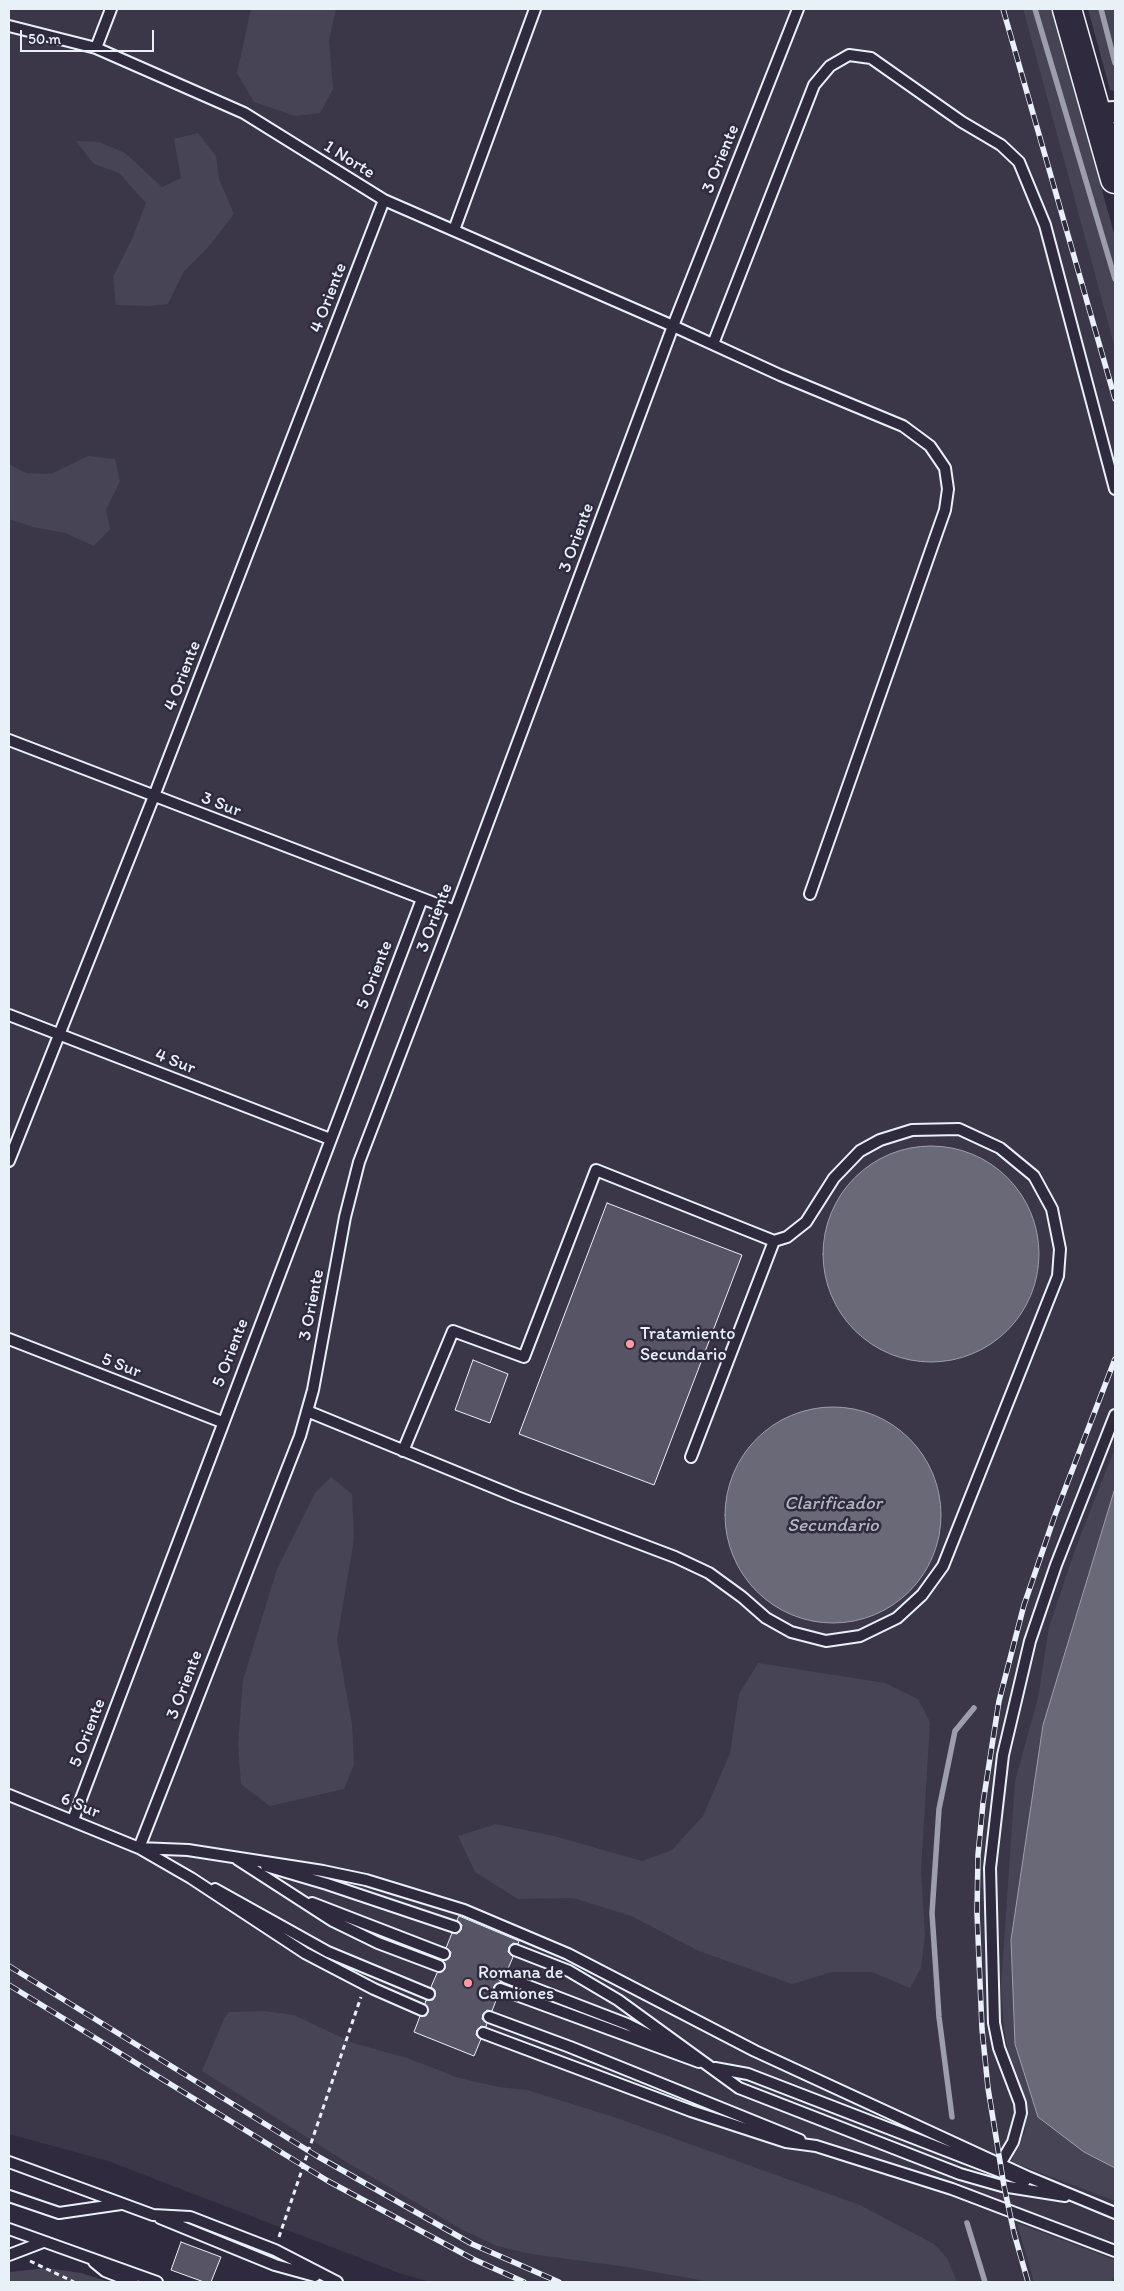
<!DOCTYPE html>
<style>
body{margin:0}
#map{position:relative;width:1124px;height:2291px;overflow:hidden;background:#2f2a3d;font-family:Itim,sans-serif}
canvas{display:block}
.frame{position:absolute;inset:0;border:10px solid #e8f1f8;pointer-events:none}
.scale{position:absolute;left:20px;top:30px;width:134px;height:22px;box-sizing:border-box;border:2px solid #e8f1f8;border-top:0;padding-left:6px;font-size:15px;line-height:18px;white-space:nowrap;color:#e8f1f8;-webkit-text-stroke:4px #2f2a3d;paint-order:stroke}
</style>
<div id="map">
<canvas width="1124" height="2291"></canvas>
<div class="frame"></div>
<div class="scale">50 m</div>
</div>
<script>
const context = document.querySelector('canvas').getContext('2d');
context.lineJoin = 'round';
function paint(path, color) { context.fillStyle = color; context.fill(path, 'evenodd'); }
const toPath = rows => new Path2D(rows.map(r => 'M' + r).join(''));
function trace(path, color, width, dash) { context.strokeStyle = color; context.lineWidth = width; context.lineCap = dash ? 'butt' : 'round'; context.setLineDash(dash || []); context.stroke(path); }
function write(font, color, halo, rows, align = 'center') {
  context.font = font + ' Itim,sans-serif'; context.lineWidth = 5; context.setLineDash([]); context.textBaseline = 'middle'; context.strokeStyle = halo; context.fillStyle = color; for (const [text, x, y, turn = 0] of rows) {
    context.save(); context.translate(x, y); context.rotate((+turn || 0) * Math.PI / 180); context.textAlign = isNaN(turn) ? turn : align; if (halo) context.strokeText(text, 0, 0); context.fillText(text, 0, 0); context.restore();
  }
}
paint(toPath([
 [9,9,1023,9,1115,349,1115,2282,430,2282,399,2273,108,2161,9,2134]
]), '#3b3749');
paint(toPath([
 [251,9,336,9,329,40,333,89,320,113,295,116,254,102,237,73],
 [1023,9,1052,9,1115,237,1115,349],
 [1088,9,1115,9,1115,91,1110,90],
 [198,133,216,156,219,179,234,214,209,246,184,271,168,304,149,306,116,305,113,277,132,239,146,203,119,173,94,164,76,141,99,142,125,153,162,187,181,178,174,139],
 [88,456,115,459,120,481,106,510,110,529,94,546,65,533,33,527,9,519,9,464,26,473,51,474],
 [1115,1448,1115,1488,1084,2152,1115,2168,1115,2201,1012,2162,1015,2149,1025,2132,1028,2112,1024,2097,1009,2061,1004,2027,1001,1987,1015,1781,1038,1698,1049,1627,1076,1547],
 [331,1477,352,1494,354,1539,337,1640,352,1724,354,1765,344,1789,270,1806,241,1784,238,1744,243,1680,277,1569,315,1493],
 [758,1663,885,1683,918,1699,930,1722,921,1871,925,1935,921,1968,910,1988,872,1972,832,1972,792,1984,699,1951,631,1916,573,1898,518,1899,475,1872,458,1836,496,1824,554,1836,642,1861,672,1850,703,1816,730,1753,739,1694],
 [264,2011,294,2015,353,2043,407,2058,459,2078,499,2087,527,2090,617,2118,860,2205,934,2244,947,2258,957,2282,711,2282,627,2267,531,2254,497,2246,461,2229,343,2160,202,2071,224,2019,229,2012],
 [1017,2223,1115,2260,1115,2274,1111,2282,1034,2282],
 [47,2268,81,2273,110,2282,9,2282,9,2272]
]), '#464455');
const water = toPath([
 '823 1254a108 108 0 1 1 216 0a108 108 0 1 1-216 0Z',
 '725 1515a108 108 0 1 1 216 0a108 108 0 1 1-216 0Z',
 [1115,1488,1115,2168,1084,2152,1038,2117,1015,2044,1011,1940,1043,1725,1115,1488]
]);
paint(water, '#696978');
trace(water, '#9c9fab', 1);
trace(toPath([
 [1035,9,1115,279],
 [1101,9,1115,63],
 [952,2117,939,2017,932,1913,939,1809,955,1731,974,1708],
 [967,2223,985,2282]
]), '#9c9fab', 5.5);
const building = toPath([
 [607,1203,742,1255,654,1485,519,1434,607,1203],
 [473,1360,508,1374,490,1423,455,1410,473,1360],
 [459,1916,519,1941,518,1944,513,1943,509,1947,508,1952,513,1957,507,1971,499,1974,501,1982,494,1986,493,1991,498,1995,492,2011,487,2010,483,2014,482,2019,487,2023,486,2027,481,2026,477,2030,476,2035,481,2039,474,2056,414,2032,420,2016,426,2016,428,2012,425,2004,426,2000,433,2000,435,1996,435,1990,431,1987,437,1973,445,1969,443,1961,450,1957,451,1952,446,1948,452,1933,457,1934,461,1930,462,1925,457,1920,459,1916],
 [181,2242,221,2257,211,2282,204,2282,171,2270,181,2242]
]);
paint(building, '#575565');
trace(building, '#e8f1f8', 1);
const lane = toPath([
 [9,26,96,48,244,113,384,200,673,326,780,375,903,426,930,446,945,468,948,489,945,510,810,894],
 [96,48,111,9],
 [454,230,535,9],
 [713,344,814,85,830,66,849,55,871,58,962,122,1001,145,1019,162,1045,225,1115,489],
 [9,740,455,911],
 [9,1015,330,1139],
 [9,1161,154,796,384,200],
 [9,1339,222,1422],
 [307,1411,517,1497,675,1557,709,1573,742,1597,766,1618,791,1632,826,1641,860,1636,897,1618,922,1595,943,1566,1058,1276,1060,1249,1052,1209,1034,1176,1000,1148,959,1129,912,1130,880,1140,860,1151,834,1178,806,1222,787,1237,774,1241],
 [403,1451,453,1331,524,1357,596,1170,774,1241,691,1457],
 [9,1795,139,1848,191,1878,305,1953,374,1989,422,2010],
 [73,1820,422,899],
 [139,1848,300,1436,313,1390,345,1217,359,1162,455,911,673,326,798,9],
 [139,1848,188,1850,323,1871,366,1880,464,1910,568,1954,755,2051,1028,2177,1115,2213],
 [237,1859,333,1921,378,1943,439,1966],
 [266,1866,327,1884,455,1927],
 [215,1889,328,1952,429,1994],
 [312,1903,444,1954],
 [515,1950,569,1971,618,2000,739,2088,960,2174,1002,2186,1065,2196],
 [505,1977,627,2024,675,2048],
 [500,1989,699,2062],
 [489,2017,570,2047,800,2140],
 [483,2033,691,2111,786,2142,816,2146,952,2189,1115,2251],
 [715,2068,748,2074,1025,2181],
 [9,2162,153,2215,190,2217,275,2250,337,2282],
 [1000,2164,1013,2142,1021,2113,1020,2103,999,2048,994,2023,990,1868,1003,1755,1030,1641,1056,1565,1115,1415],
 [9,2196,59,2213,121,2204],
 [160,2218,275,2265,315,2276],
 [9,2229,157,2282],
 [9,2255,43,2242],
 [94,2262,105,2271,133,2282]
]);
const street = toPath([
 [1097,113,1115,112]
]);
const highway = toPath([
 [1067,9,1115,179]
]);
trace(lane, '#e8f1f8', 14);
trace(street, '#e8f1f8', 24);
trace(highway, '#e8f1f8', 31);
trace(toPath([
 [279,2237,361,1997],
 [30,2261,74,2282]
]), '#e8f1f8', 3, [5, 4]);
trace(lane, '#2f2a3d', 10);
trace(street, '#2f2a3d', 20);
trace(highway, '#2f2a3d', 28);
const rail = toPath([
 [1003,9,1115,399],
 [9,1966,317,2156,472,2244,559,2282],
 [9,1985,328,2181,473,2259,524,2282],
 [1028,2282,1014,2233,1004,2186,988,2088,982,2029,977,1913,978,1855,983,1803,999,1701,1024,1605,1055,1515,1115,1359]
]);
trace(rail, '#e8f1f8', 5.5);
trace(rail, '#2f2a3d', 4, [11]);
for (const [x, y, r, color] of [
 [630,1344,5,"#ff9aa2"],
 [468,1983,5,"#ff9aa2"]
]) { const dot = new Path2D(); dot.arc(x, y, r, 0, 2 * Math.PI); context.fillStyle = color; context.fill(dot); trace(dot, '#2f2a3d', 2); }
write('18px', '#e8f1f8', '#2f2a3d', [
 ["3 Oriente",721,159,-68],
 ["1 Norte",349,160,32],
 ["4 Oriente",329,298,-69],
 ["3 Oriente",577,538,-70],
 ["4 Oriente",183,676,-69],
 ["3 Sur",221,805,21],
 ["3 Oriente",435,918,-69],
 ["5 Oriente",375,975,-69],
 ["4 Sur",175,1062,21],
 ["3 Oriente",312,1305,-79],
 ["5 Oriente",231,1353,-69],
 ["5 Sur",121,1366,21],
 ["3 Oriente",185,1685,-69],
 ["5 Oriente",88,1733,-69],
 ["6 Sur",80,1806,22]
]);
write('18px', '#e8f1f8', '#2f2a3d', [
 ["Tratamiento",640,1334],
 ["Secundario",640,1355],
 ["Romana de",478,1973],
 ["Camiones",478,1994]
], 'left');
write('italic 19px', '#afb4be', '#2f2a3d', [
 ["Clarificador",833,1504],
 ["Secundario",833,1526]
]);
</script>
